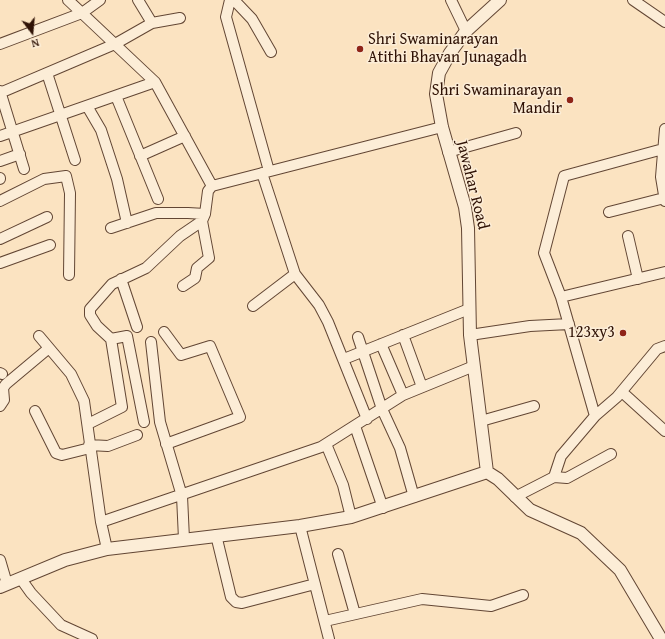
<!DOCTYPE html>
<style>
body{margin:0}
#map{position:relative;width:665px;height:639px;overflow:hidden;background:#fbe3c1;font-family:"Gentium Book Plus",serif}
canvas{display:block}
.north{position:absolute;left:12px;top:12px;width:40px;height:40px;-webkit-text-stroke:3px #fcedd7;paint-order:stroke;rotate:164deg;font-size:11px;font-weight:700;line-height:16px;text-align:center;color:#2f1205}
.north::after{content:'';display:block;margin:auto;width:14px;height:18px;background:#2f1205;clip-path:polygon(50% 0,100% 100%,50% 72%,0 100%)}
</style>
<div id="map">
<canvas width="665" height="639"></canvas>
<div class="north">N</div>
</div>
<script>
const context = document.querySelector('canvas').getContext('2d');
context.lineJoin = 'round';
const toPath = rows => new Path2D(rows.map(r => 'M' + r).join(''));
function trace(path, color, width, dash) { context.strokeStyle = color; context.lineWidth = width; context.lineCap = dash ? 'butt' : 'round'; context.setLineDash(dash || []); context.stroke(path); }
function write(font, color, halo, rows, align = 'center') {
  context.font = font + ' "Gentium Book Plus",serif'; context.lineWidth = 3; context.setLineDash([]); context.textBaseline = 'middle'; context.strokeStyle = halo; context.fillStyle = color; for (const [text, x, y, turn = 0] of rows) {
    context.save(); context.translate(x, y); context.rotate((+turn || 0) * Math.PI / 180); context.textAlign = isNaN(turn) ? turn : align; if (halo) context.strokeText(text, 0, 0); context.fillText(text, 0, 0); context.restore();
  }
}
const minor = toPath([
 [68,0,155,82,212,186],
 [138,0,152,23],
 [230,0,226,17,269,171],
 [234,0,252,19,271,52],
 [451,0,466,31],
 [633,0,665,22],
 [0,44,82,13,100,0],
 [47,73,75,160],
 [0,91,24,169],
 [0,93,115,44,152,23,180,18],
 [116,96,158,199],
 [87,106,101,130,117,179,127,223],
 [665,129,661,177,665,201],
 [0,136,155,82],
 [448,152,516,133],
 [140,156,185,136],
 [0,161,20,154],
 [262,173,295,274,319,305,328,322,367,419],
 [0,178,0,179],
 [0,201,44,179,66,176,70,193,69,275],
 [609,212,664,198],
 [111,228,156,213,188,213,205,214],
 [628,236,638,279],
 [0,239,47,217],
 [0,263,50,245],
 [121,279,137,327],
 [183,286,195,278,197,268,209,258,202,221],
 [561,297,665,272],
 [253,306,295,274],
 [164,332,181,355,210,346,240,417,166,444],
 [403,335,422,387],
 [470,335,530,326,569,324],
 [39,336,71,374,84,401,101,522,107,549],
 [358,337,382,409,400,448,414,497],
 [111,339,127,336,144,422],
 [151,342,160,422,182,496,184,539],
 [381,344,403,395],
 [344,359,469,309],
 [0,373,2,374],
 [622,392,665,431],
 [0,406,4,400,3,388,6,384,49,348],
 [35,411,56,453,62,455,90,448],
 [595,416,561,297,544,253,564,176,663,149],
 [481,421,534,406],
 [88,424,122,407,111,339,97,326,90,315,90,309,112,284,146,268,180,236,202,221,205,214,208,191,212,186,442,127],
 [355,426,383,508],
 [326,444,343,485,351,517],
 [89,445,108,446,137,435],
 [554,477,567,478,611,454],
 [515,497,554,477,561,456,595,416,617,397,657,349,665,346],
 [101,522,321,447,403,395,474,366],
 [300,526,329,639],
 [216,535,231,597,236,602,242,603,315,584],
 [338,554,355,614],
 [0,560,7,584],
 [21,579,31,593,61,625,92,639],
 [325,621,422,599,491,606,523,595]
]);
const tertiary = toPath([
 [487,472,470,335,468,228,465,207,442,127,436,94,439,73,450,53,466,31,500,0],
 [0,587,65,560,107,549,300,526,351,517,487,472,498,479,530,510,581,533,620,570,661,639]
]);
trace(minor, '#624634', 12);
trace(tertiary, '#624634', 14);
trace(minor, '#fcedd7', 10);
trace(tertiary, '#fcedd7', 12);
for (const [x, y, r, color] of [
 [360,49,4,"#8f2418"],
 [570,100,4,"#8f2418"],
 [623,333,4,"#8f2418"]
]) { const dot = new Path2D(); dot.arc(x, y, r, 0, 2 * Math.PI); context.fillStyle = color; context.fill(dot); trace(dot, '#fcedd7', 1.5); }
write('16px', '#2f1205', '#fcedd7', [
 ["Shri Swaminarayan",368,40,"left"],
 ["Atithi Bhavan Junagadh",368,58,"left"],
 ["Shri Swaminarayan",562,91],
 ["Mandir",562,109],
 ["123xy3",615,333]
], 'right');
write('16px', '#2f1205', '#fcedd7', [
 ["Jawahar Road",472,185,76]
]);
</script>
